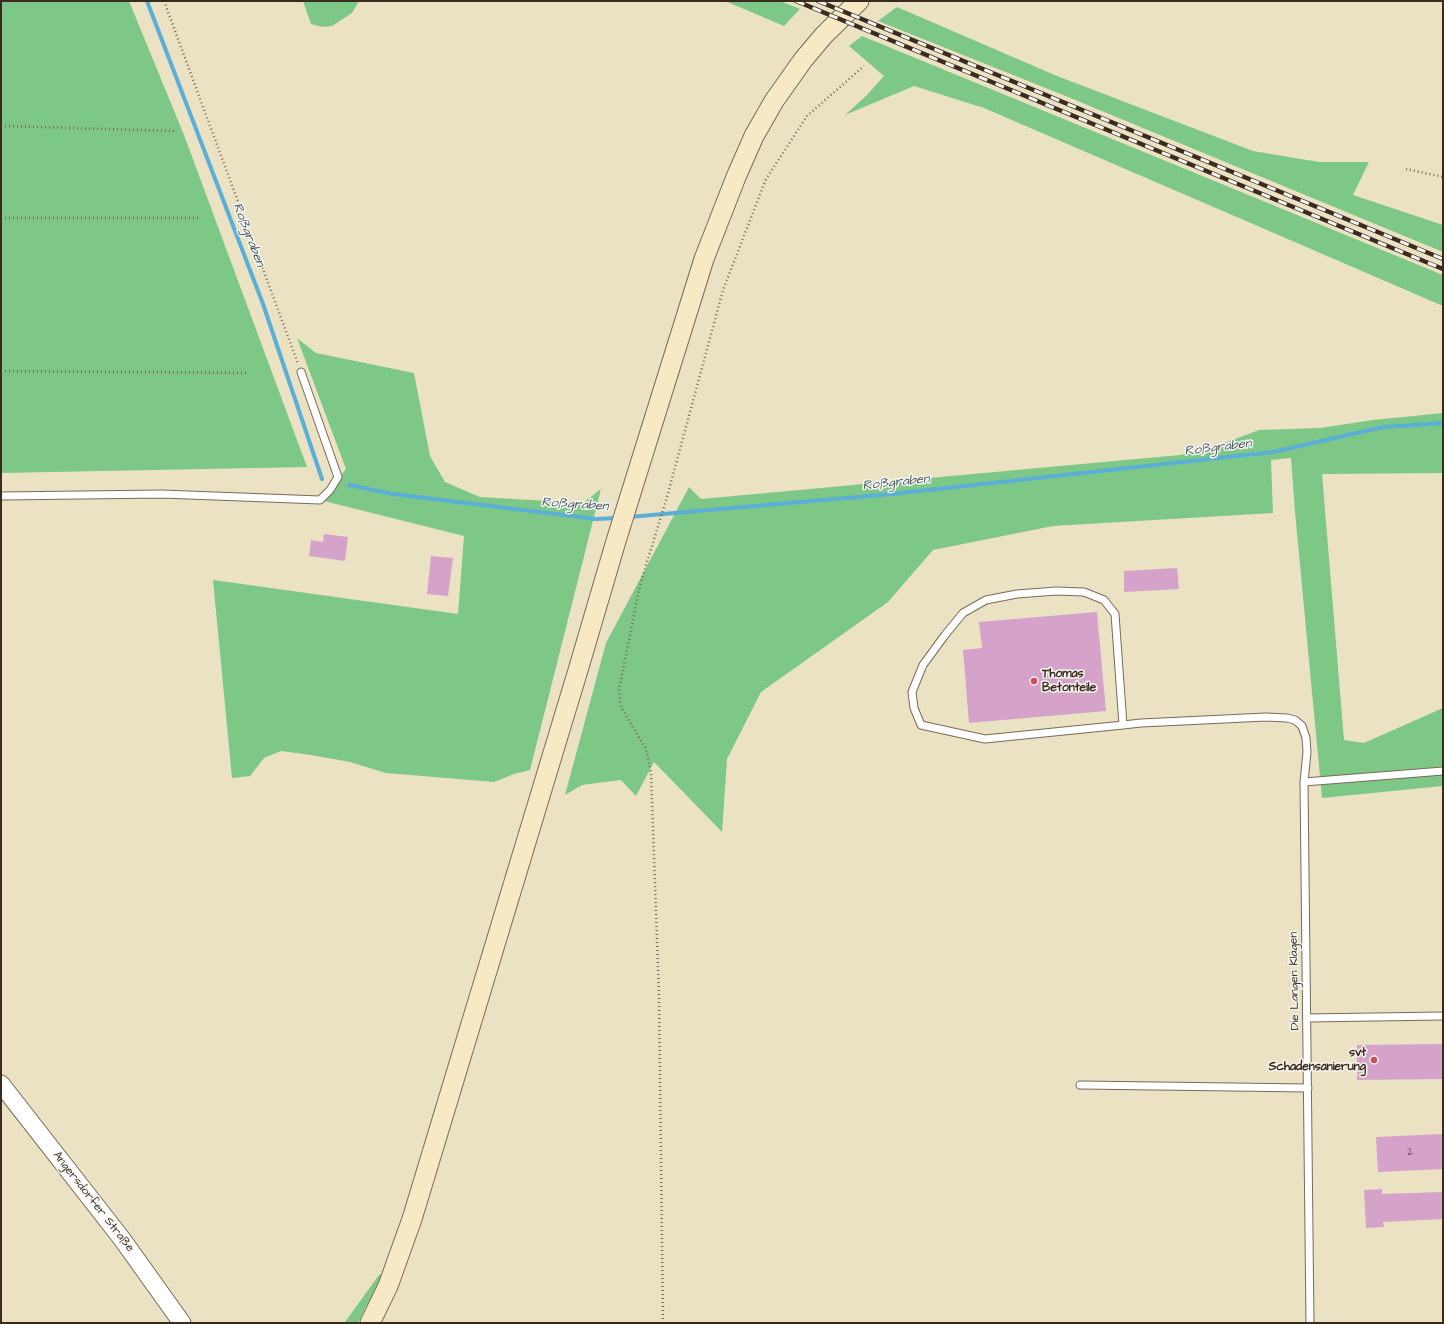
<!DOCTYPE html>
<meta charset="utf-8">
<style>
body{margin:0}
#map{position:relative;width:1444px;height:1324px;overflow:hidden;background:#ebe2c3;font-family:"Architects Daughter",sans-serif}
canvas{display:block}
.frame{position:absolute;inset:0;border:2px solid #3b2a1e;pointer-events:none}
</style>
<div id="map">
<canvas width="1444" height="1324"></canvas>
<div class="frame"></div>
</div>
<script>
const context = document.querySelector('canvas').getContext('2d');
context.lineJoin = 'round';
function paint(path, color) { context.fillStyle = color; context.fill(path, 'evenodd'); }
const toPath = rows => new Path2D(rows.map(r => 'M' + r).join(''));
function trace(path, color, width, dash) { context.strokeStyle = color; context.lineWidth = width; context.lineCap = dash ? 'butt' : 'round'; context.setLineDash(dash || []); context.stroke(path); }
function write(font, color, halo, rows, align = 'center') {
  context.font = font + ' "Architects Daughter",sans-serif'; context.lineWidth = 3; context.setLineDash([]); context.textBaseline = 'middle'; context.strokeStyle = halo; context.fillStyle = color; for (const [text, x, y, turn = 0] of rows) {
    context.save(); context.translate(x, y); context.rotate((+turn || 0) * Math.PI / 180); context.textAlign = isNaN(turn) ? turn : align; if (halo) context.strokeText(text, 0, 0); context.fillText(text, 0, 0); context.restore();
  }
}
paint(toPath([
 [1,1,129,1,184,135,307,467,1,473],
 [303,1,359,1,352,13,332,26,322,27,311,24],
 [725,1,780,1,800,9,784,26],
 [897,7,1057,76,1253,151,1319,162,1369,162,1353,195,1443,225,1443,252,1068,97,878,21],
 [862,36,1443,275,1443,306,984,108,914,86,845,115,867,95,884,76,849,46],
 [297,338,316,353,414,373,430,456,445,482,480,497,583,503,601,489,530,770,514,774,494,782,386,773,350,762,311,755,281,751,264,758,250,776,232,778,213,580,458,614,464,536,320,500,346,469],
 [1443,413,1443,473,1322,474,1344,740,1364,743,1443,708,1443,786,1322,798,1295,512,1291,458,1271,460,1273,513,1053,526,933,550,888,602,761,692,727,759,722,832,654,762,636,796,621,780,582,785,565,795,606,643,689,487,701,499,1180,455,1209,449,1259,430,1320,428,1373,420],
 [383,1274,358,1323,338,1323,345,1322,379,1275]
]), '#7dc887');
trace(toPath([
 [147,1,263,304,322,479],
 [349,485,393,494,596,519,618,518],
 [629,517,892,494,1273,452,1383,427,1443,423]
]), '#5baed6', 4);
paint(toPath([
 [324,534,348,537,345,561,309,556,311,540,323,542],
 [431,556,453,558,448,596,427,594],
 [1177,568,1179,589,1124,592,1124,571],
 [1097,612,1106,711,969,723,963,650,982,648,979,622],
 [1443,1044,1443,1079,1357,1080,1357,1045],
 [1443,1134,1443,1169,1378,1172,1376,1137],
 [1382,1189,1382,1194,1443,1192,1443,1219,1383,1222,1384,1227,1366,1228,1364,1190]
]), '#d5a3ca');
const service = toPath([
 [1,496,162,494,320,500,330,490,338,477,301,372],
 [1123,725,1115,614,1104,600,1084,592,1056,591,1017,594,986,600,963,613,945,635,923,665,912,692,914,708,921,725,985,739,1123,725,1141,723,1266,717,1287,718,1295,720,1302,726,1306,738,1307,752,1304,782,1310,1323],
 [1304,782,1443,771],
 [1307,1018,1443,1016],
 [1080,1085,1308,1088]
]);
const tertiary = toPath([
 [1,1084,122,1239,182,1323]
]);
const secondary = toPath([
 [370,1323,388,1286,412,1219,579,667,616,541,704,259,736,177,754,136,774,101,803,60,824,35,859,1]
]);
trace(service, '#796a58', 9);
trace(tertiary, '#796a58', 19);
trace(secondary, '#796a58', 21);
trace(toPath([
 [164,1,298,364],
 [1,126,177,131],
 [1406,169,1443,177],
 [1,218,198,218],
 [1,371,248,373],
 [663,1323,659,995,651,773,646,749,621,707,619,690,640,585,667,497,723,290,766,179,807,116,864,66]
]), '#796a58', 2.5, [1, 3]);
trace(service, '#fff', 7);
trace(tertiary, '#fff', 17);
trace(secondary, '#f6e9c3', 19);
const rail = toPath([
 [796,1,1443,269],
 [818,1,1443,259]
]);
trace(rail, '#3b2a1e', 4.5);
trace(rail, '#f6f6f2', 3, [9]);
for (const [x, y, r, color] of [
 [1034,681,4,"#d1495b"],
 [1374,1060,4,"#d1495b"]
]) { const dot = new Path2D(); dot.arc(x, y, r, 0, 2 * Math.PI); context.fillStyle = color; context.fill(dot); trace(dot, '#f6f6f2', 1.5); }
write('10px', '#624849', null, [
 ["2",1410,1153]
]);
write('bold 12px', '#3b2a1e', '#f6f6f2', [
 ["Thomas",1042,674],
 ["Betonteile",1042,688],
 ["svt",1366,1053,"right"],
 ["Schadensanierung",1366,1067,"right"]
], 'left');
write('12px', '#3b2a1e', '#f6f6f2', [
 ["Die Langen Klägen",1295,981,-91],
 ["Angersdorfer Straße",93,1202,52]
]);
write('italic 13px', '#46585e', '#f6f6f2', [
 ["Roßgraben",248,235,69],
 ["Roßgraben",1218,448,-7],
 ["Roßgraben",896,483,-6],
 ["Roßgraben",575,505,4]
]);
</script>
